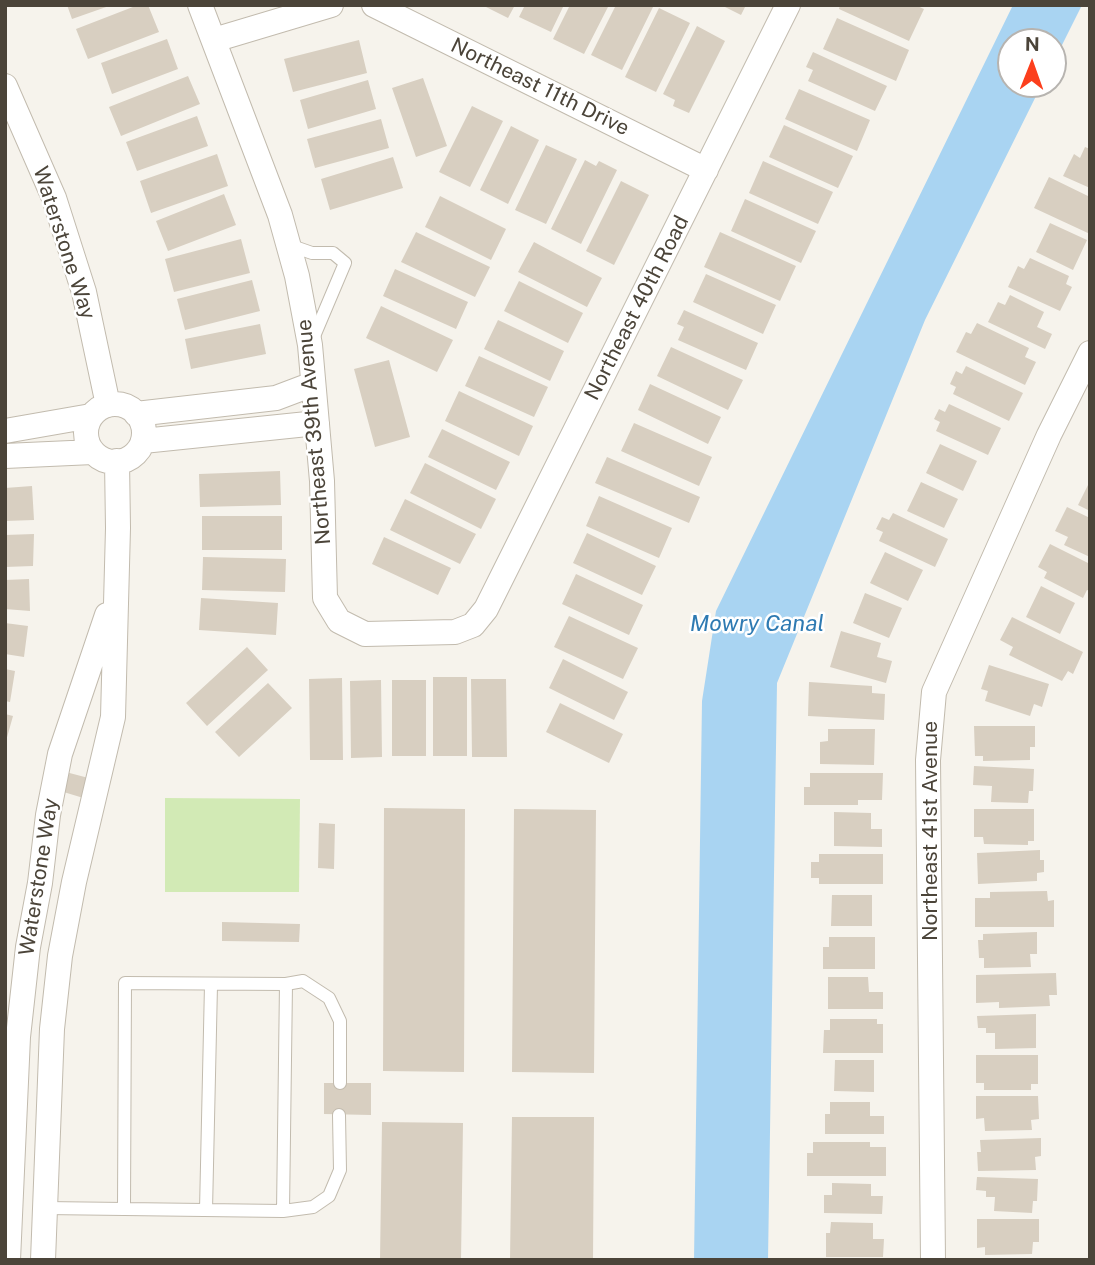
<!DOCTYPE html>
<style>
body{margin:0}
#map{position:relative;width:1095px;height:1265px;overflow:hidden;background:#f6f3ec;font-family:"Public Sans",sans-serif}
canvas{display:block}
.frame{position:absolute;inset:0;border:7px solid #4b4439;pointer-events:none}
.north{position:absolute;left:997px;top:28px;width:70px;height:70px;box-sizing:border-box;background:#fff;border:2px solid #b7b4b0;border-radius:50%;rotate:1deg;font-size:19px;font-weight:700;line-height:28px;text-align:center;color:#4b4439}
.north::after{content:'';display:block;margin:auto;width:24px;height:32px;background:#fc3f1d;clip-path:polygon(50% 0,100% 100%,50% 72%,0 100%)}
</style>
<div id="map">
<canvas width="1095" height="1265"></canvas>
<div class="frame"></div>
<div class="north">N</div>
</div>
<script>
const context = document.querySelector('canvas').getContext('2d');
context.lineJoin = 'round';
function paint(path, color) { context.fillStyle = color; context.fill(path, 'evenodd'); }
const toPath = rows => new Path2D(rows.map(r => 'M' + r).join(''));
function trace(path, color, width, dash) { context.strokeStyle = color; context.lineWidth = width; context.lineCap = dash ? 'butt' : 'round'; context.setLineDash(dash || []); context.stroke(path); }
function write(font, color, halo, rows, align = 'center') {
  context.font = font + ' "Public Sans",sans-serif'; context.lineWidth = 5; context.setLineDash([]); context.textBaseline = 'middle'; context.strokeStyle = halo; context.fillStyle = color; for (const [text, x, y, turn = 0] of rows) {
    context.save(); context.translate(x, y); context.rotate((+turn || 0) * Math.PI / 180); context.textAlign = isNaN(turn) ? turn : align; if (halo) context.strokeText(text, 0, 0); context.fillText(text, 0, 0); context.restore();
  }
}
paint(toPath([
 [165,798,300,799,299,892,165,892]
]), '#d2eab5');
paint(toPath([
 [1013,5,1082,5,1053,63,1053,42,1011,42,1011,84,1042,84,925,320,777,683,768,1260,694,1260,702,701,716,611]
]), '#a9d4f2');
paint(toPath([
 [67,5,109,5,109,6,72,19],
 [138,5,148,5,159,32,88,59,76,29],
 [482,5,515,5,508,18],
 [525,5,564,5,551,32,519,17],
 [570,5,609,5,584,54,553,39],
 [616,5,654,5,622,70,591,55],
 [721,5,746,5,741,15],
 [840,5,915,5,924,9,909,41,839,9],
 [659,8,690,23,656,92,625,77],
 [837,18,909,50,896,81,823,49],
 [697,26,725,41,689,113,673,106,675,100,663,94],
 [167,39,178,69,112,94,101,63],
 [359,40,367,73,293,92,284,59],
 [813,52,887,86,875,111,808,81,813,70,806,67],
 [188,76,200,104,121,136,109,107],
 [423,78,447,146,416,157,392,88],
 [368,80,376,109,308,129,300,100],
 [799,89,870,120,857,151,785,119],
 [472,106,503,121,470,187,439,172],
 [197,116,208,146,137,171,126,142],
 [381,119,389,148,315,168,307,139],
 [784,125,853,156,838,188,769,157],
 [511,126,539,140,508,204,480,190],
 [546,145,577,159,546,224,515,210],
 [1085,147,1090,149,1090,188,1063,176,1074,154,1080,158],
 [217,154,228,186,151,213,140,181],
 [393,157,403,188,330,210,321,179],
 [585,160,596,166,599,161,617,170,581,244,551,229],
 [763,161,833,192,818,224,749,193],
 [1049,177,1090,197,1090,234,1034,208],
 [621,181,649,195,614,265,586,251],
 [224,194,236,225,168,251,156,221],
 [440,196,506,229,491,260,425,227],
 [745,199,816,231,801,263,731,231],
 [1050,223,1087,240,1073,270,1036,252],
 [416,232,490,267,475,297,401,262],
 [720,232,796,266,780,301,704,267],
 [241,239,250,273,174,292,165,259],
 [534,242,602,278,587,307,518,272],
 [1030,258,1069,276,1066,284,1072,287,1060,311,1008,287,1018,266,1024,269],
 [395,269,468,302,456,329,383,296],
 [706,274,776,305,763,334,693,302],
 [252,280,260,311,185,330,177,299],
 [519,281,583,313,568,343,504,311],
 [1010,295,1044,312,1037,327,1052,334,1045,349,988,322,998,302,1005,305],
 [381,306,453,340,437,372,366,338],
 [684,310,758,343,746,370,678,340,684,327,677,324],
 [498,320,564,351,550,381,484,349],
 [977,323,1029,348,1025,357,1036,362,1025,385,956,352,966,332,971,334],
 [260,324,266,354,191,369,185,339],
 [671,347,743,380,728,410,657,376],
 [479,356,548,387,534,417,465,386],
 [389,360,410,437,375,447,354,369],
 [966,366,1023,393,1009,421,953,394,956,387,950,384,956,371,962,374],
 [650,384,721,417,708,444,638,410],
 [459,391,533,426,519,456,445,421],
 [949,404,1001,428,988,455,936,431,940,422,934,419,939,409,945,412],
 [634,423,712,457,699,486,621,451],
 [442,429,510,462,496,490,428,457],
 [940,444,977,461,963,491,926,473],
 [607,457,700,497,689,523,595,483],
 [425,463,496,499,481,529,410,493],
 [280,471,281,505,200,507,199,474],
 [1090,481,1090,511,1078,505],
 [921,482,958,499,944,528,907,511],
 [32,486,34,520,5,521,5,488],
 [599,496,672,528,659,558,586,526],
 [405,499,476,534,460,564,390,530],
 [1067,507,1090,518,1090,557,1064,545,1068,537,1055,531],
 [893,513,948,539,935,567,879,541,883,532,876,529,882,517,889,520],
 [202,516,282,516,282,550,202,550],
 [587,533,656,566,642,595,573,563],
 [34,534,33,566,5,567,5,535],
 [384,537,451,568,438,595,372,564],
 [1050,544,1090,564,1090,591,1087,590,1083,598,1044,578,1047,572,1038,567],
 [885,552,923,570,908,601,870,583],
 [203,557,286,559,285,592,202,590],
 [576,574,643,605,629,635,562,604],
 [29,579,30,611,5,609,5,580],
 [1041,586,1075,603,1060,634,1026,617],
 [865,593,902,608,889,638,853,623],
 [201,598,278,603,276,635,199,630],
 [569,616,638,648,623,679,554,647],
 [1012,617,1083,652,1073,674,1068,671,1062,681,1009,655,1013,647,1000,640],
 [5,623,28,626,24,657,5,654],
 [841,631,881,643,877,657,892,661,886,683,830,667],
 [247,647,268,670,207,726,186,703],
 [563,659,628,692,614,720,549,688],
 [989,665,1049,684,1042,707,1034,704,1030,716,985,701,988,691,981,689],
 [5,669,15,671,10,702,5,701],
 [433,677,467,677,467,756,433,756],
 [342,678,343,760,310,760,309,679],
 [471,679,506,679,507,757,472,757],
 [381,680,382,757,351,758,350,681],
 [392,680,426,680,426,756,392,756],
 [809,682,872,686,872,693,885,694,884,720,808,716],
 [268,683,292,708,239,757,215,732],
 [560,703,623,734,609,763,546,732],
 [5,714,13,716,6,741,5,741],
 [974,726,1035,726,1035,747,1030,747,1030,760,983,761,983,756,975,756],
 [828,729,875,729,874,765,820,764,820,742,828,741],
 [974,766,1034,769,1033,791,1029,791,1028,803,991,802,992,786,973,785],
 [62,771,96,780,90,800,57,790],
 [810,773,883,773,882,800,858,800,858,805,804,805,804,787,810,787],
 [384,808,465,809,464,1072,383,1071],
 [514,809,596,810,594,1073,512,1072],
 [974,809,1034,809,1034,841,1028,841,1028,845,984,844,983,837,974,837],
 [834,812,871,813,871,829,882,829,882,847,834,846],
 [319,823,335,824,334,869,318,868],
 [1040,850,1040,860,1044,860,1044,872,1037,873,1037,881,978,884,977,853],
 [819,854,883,854,883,884,819,884,819,878,811,878,811,862,819,862],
 [1047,891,1048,901,1054,900,1054,927,975,927,975,898,990,898,990,892],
 [832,895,872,895,872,926,831,926],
 [222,922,300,924,299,942,222,941],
 [1037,932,1037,954,1030,954,1031,967,984,968,984,958,979,958,978,940,983,940,983,934],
 [829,937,875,937,875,969,823,969,823,947,829,947],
 [1056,973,1057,995,1049,995,1050,1006,999,1008,999,1002,976,1003,976,975],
 [828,977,868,977,869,992,883,992,883,1009,828,1009],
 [1036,1014,1036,1048,995,1049,995,1033,986,1033,986,1028,978,1028,977,1016],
 [830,1019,877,1019,877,1024,883,1024,883,1053,823,1053,824,1030,830,1030],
 [976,1055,1038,1055,1038,1084,1031,1084,1031,1090,984,1090,984,1083,976,1083],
 [835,1060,874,1060,874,1092,834,1091],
 [324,1083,371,1083,371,1115,324,1114],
 [976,1096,1038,1096,1039,1119,1031,1120,1032,1130,985,1131,984,1118,976,1119],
 [830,1102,870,1102,870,1116,884,1116,884,1134,825,1134,825,1114,830,1114],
 [512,1117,594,1117,593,1260,510,1260],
 [382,1122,463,1123,461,1260,380,1260],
 [1041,1138,1041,1156,1035,1157,1036,1170,978,1171,977,1152,981,1152,980,1140],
 [813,1142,870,1142,870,1147,886,1147,886,1176,807,1176,807,1153,813,1153],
 [977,1177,1038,1179,1037,1201,1033,1201,1032,1213,994,1211,995,1197,986,1197,986,1191,976,1190],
 [832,1183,871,1184,871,1196,883,1196,882,1214,824,1213,824,1195,832,1195],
 [977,1219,1039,1219,1039,1242,1033,1242,1032,1254,985,1255,985,1247,977,1248],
 [831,1222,873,1223,873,1239,884,1239,883,1257,826,1257,826,1233,830,1233]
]), '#d8cfc1');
const service = toPath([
 [289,245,312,253,333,253,345,263,312,341],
 [286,984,303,981,329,998,340,1021,340,1083],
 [45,1208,283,1211,286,984,125,983,124,1207],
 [206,1210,211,985],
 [283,1211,313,1207,329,1196,340,1170,339,1115]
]);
const minor = toPath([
 [200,5,280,215,297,276,310,345,322,481,325,598,339,621,365,634,455,632,473,625,486,609,788,5],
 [374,5,706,170],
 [214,40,331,5],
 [5,86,54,198,84,292,108,405],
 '86 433a29 29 0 1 1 58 0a29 29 0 1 1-58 0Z',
 [136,414,276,398,313,384],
 [5,431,91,416],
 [143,441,317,423],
 [5,456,93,452],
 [8,1260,18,1037,28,947,40,883,48,815,60,754,107,615],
 [43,1260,52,1029,60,956,74,882,113,717,118,528,117,461],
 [933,1260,928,760,934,692,1049,435,1090,353]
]);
trace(service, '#c2bbae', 14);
trace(minor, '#c2bbae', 26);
trace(service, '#fff', 12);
trace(minor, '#fff', 24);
write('21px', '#4b4439', '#fff', [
 ["Northeast 11th Drive",540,87,26],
 ["Waterstone Way",64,243,72],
 ["Northeast 40th Road",637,308,-63],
 ["Northeast 39th Avenue",314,432,-95],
 ["Northeast 41st Avenue",931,831,-90],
 ["Waterstone Way",39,877,-81]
]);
write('italic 23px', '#2e7ab2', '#fff', [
 ["Mowry Canal",757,624]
]);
</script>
